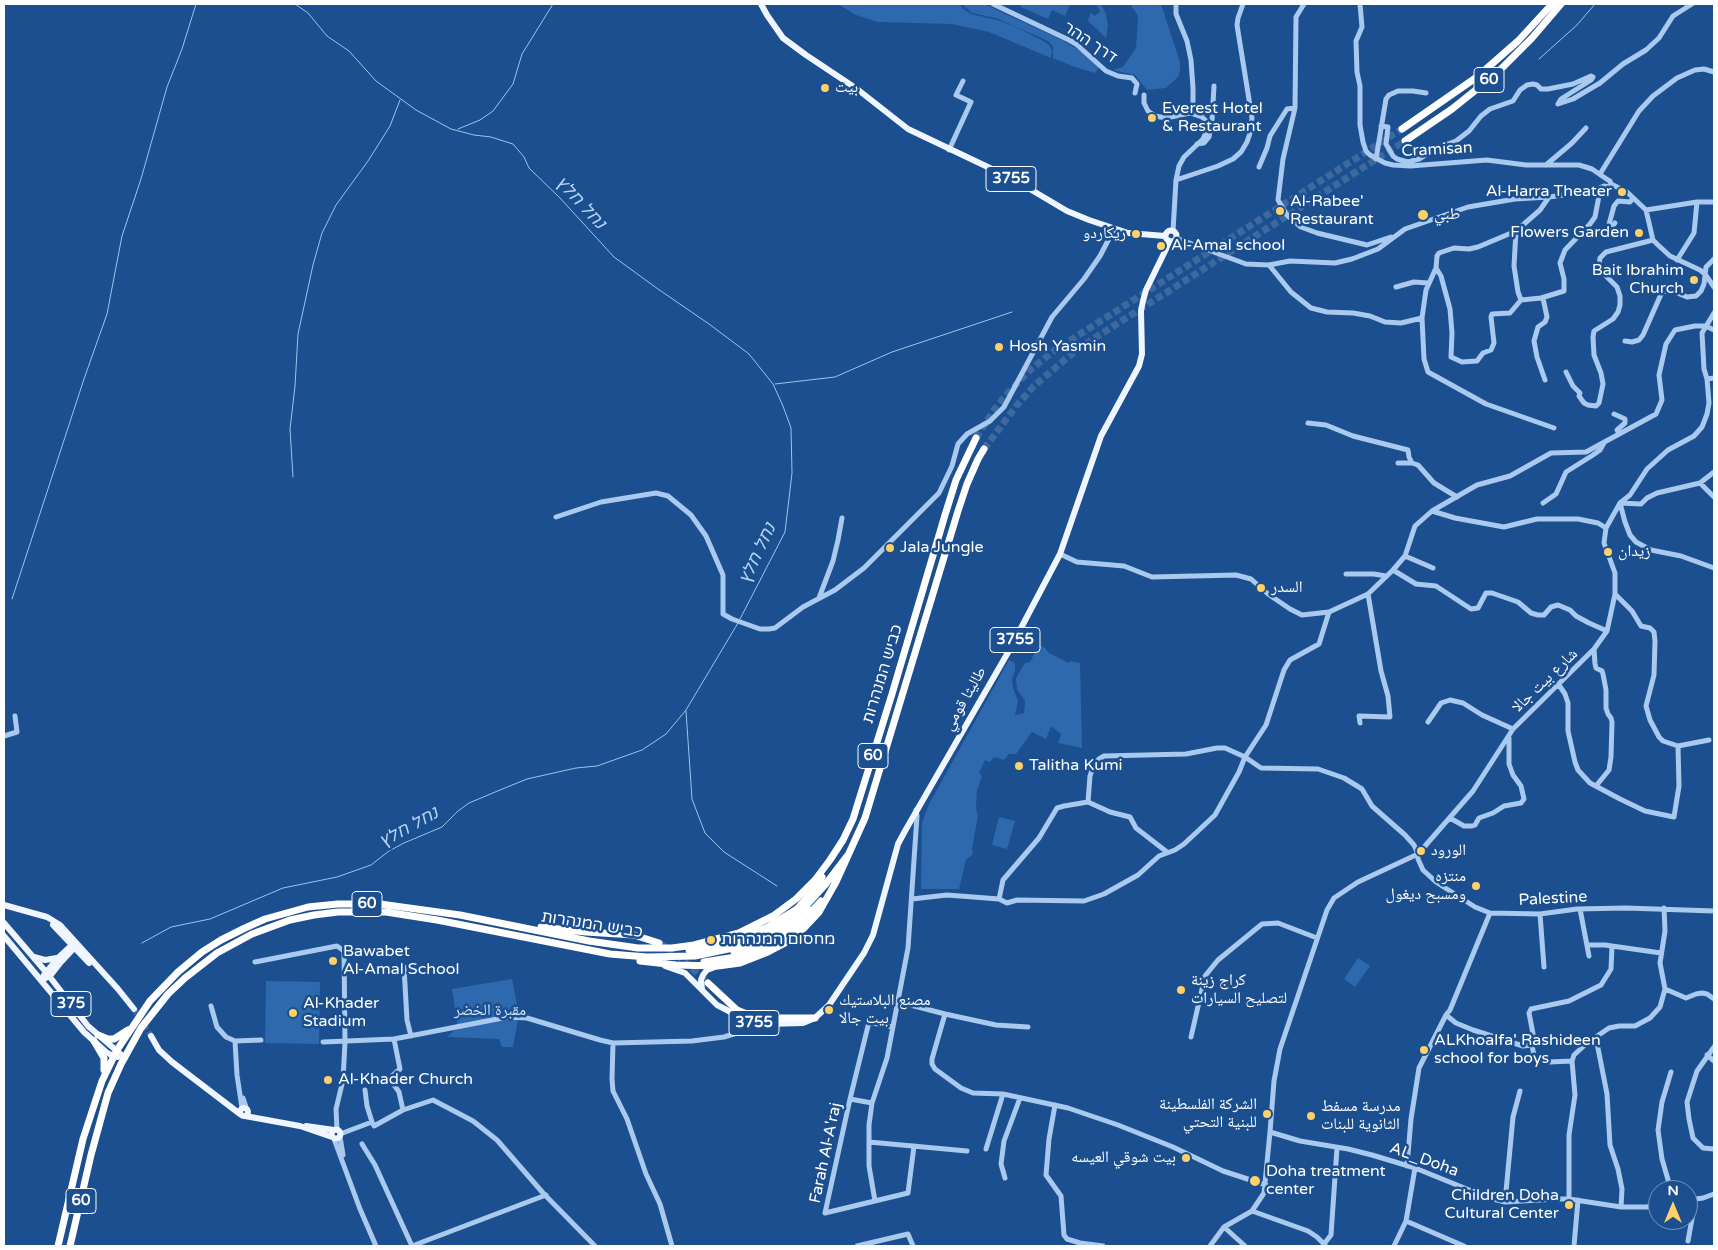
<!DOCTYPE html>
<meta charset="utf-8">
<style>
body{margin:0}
#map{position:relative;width:1718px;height:1250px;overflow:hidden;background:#1b4f8f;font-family:"Varela Round",sans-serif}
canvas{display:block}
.frame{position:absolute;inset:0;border:5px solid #fff;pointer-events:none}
.north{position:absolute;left:1648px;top:1180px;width:50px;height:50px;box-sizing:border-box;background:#1b4f8f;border:1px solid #7695bc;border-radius:50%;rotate:0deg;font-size:14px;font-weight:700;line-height:20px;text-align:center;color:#fff}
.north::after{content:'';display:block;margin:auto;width:18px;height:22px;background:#ffd166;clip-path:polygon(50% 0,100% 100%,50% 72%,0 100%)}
</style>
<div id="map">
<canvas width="1718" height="1250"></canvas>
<div class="frame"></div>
<div class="north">N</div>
</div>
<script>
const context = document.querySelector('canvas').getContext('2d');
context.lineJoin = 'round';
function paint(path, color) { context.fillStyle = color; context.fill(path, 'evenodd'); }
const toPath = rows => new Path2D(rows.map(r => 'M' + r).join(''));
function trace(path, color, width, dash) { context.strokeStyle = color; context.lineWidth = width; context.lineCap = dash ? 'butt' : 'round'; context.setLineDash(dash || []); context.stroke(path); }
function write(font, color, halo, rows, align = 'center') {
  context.font = font + ' "Varela Round","Noto Naskh Arabic",Heebo,sans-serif'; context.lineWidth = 5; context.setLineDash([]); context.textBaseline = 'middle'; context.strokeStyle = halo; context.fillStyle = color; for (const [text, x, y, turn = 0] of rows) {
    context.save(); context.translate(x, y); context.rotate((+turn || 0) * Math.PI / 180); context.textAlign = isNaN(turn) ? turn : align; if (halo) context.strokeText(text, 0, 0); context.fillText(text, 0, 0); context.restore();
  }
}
paint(toPath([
 [838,4,960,4,962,8,971,14,997,20,1016,27,1045,42,1050,46,1052,51,1051,58,989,32,952,24,878,22,856,15],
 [962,4,984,4,1062,40,1084,53,1099,68,1095,73,1075,67,1053,58,1053,46,1048,41,996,18,972,13],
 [1021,4,1070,4,1065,16,1052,10,1048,19,1021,7],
 [1096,4,1101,4,1106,14,1108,26,1106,38,1088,21,1091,12,1094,16,1100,12],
 [1130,4,1161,4,1180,62,1180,70,1178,77,1166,88,1147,90,1135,75,1112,70,1123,67,1136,48,1138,16],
 [1023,636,1045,648,1049,653,1069,663,1070,661,1080,663,1082,748,1058,743,1061,734,1051,726,1046,739,1032,732,1016,754,1009,754,1004,760,994,757,990,762,985,760,979,773,982,776,977,790,976,808,978,816,972,848,973,854,966,860,959,889,921,889,922,823,929,804,1009,660,1015,663,1015,671,1012,679,1013,688,1018,701,1015,715,1024,713,1025,701,1017,689,1016,678,1025,663,1030,662,1035,652,1029,648,1026,653,1017,647],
 [999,817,1015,821,1007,849,992,845],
 [1358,958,1370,966,1355,987,1344,979],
 [512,979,519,1014,513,1047,502,1047,499,1039,447,1037,458,1027,452,989],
 [266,981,320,982,319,1044,265,1043]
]), '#2e69ad');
trace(toPath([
 [295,4,308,13,327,36,349,51,376,81,416,110,451,129,474,135,491,137,513,144,524,157,529,168,560,198,614,257,658,289,709,324,749,354,773,384,783,406,791,428,792,473,785,532,740,619],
 [1539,59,1577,25,1595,4],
 [458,129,480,120,493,111,513,84,522,54,553,4],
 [775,384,835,377,892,352,1012,312],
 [293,477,290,429,295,386,298,334,313,265,322,233,336,205,368,161,390,126,400,100],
 [12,599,84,379,107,314,122,236,141,179,167,87,182,49,196,4],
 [686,711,692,799,705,833,724,852,777,886],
 [142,943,171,927,210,919,283,888,337,877,371,865,389,851,404,843,442,827,458,811,469,803,500,790,527,779,576,768,597,766,642,750,666,734,686,710,738,623]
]), '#9cc4f0', 1);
trace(toPath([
 [134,1009,151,1036]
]), '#3d69a0', 6, [6, 3]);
trace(toPath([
 [976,438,994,410,1007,394,1029,371,1055,350,1402,129],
 [984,449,1017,405,1034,386,1068,357,1090,341,1405,141],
 [659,943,676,954,706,981]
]), '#3d69a0', 7, [7, 3.5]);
trace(toPath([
 [993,4,1069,40,1076,44,1106,71,1118,76,1132,78,1137,84,1135,93],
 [1176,4,1176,14,1187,41,1191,60,1193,88,1193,103,1190,113],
 [1304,4,1296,17,1295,108,1283,159,1278,200,1287,215,1301,227,1317,233,1367,245,1391,237],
 [1360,4,1362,27,1356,41,1357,72,1360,86,1360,125,1363,142,1366,151,1370,155,1385,163,1393,165,1410,166,1487,160,1526,165,1579,165,1592,169,1608,180],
 [1144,95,1144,103,1148,111,1155,116,1166,118,1190,113,1202,117,1206,121,1207,130,1203,139,1184,157,1179,166,1176,180,1173,231],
 [1381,126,1388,127,1386,144,1393,156,1397,159,1408,162,1419,159,1437,148,1456,141,1469,131,1481,116,1490,109,1513,101,1520,90,1527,85,1533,84,1537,85,1541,89,1548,89,1573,84,1591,76,1593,77,1591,80,1561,99,1558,104,1573,99,1583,93,1600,83,1623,64,1646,50,1659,38,1673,16,1692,4],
 [1197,144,1204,143,1209,137,1212,121,1214,86],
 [949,150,971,102,956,95,963,81],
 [1376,159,1386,99,1389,95,1398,91,1413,91,1426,93],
 [1546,165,1572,143,1586,128],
 [1259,167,1267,148,1270,136,1287,109,1295,108],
 [1600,174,1639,111,1653,96,1677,78,1695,70,1704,69,1714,72],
 [1176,180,1218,166,1233,159,1241,152,1247,142,1250,133,1252,118,1237,25,1238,18,1243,4],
 [1610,181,1611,184,1627,192,1646,210,1653,240,1658,245,1670,256,1700,270,1705,274,1714,287],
 [1549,197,1540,210,1516,231,1478,247,1469,249,1454,248,1439,253,1437,256,1436,268,1426,290,1422,318,1424,359,1428,372,1486,404,1554,428],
 [1697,202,1714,202],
 [1646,210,1697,202,1694,233,1677,260],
 [1615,223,1611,228,1608,228,1614,206,1618,201,1630,202,1633,198],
 [1516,231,1514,266,1518,292,1521,300],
 [1176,238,1246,264,1269,265,1290,261,1335,263,1352,259,1378,249,1405,229,1468,207,1515,199,1549,197,1593,191,1604,186,1608,187,1611,184],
 [1269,265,1291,292,1311,308,1327,312,1353,313,1370,316,1385,322,1401,323,1422,318],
 [1436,268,1441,276,1450,309,1452,333,1451,357,1462,362,1477,361,1483,353,1491,350,1494,343,1491,317,1492,314,1510,313,1521,300,1541,298,1564,291,1564,279,1560,263,1565,250,1590,224,1595,217,1599,196,1598,189],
 [1396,287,1414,282,1428,283],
 [1543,298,1547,317,1545,322,1538,327,1534,341,1537,357,1545,380],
 [1625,341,1632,342,1639,340,1643,335,1662,292,1670,290,1687,297,1696,296,1701,291,1704,284,1706,267,1714,259],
 [1566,372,1573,386,1580,393,1579,396,1584,403,1588,405,1596,406,1599,403,1603,384,1601,373,1594,355,1593,337,1594,331,1613,319,1618,312,1620,305,1620,296,1617,287,1601,271,1599,266,1600,258,1606,252,1653,240],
 [1707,379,1714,378],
 [1614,414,1625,419,1625,423,1617,430,1619,434],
 [1308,423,1326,425,1353,436,1408,450,1409,457,1412,463],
 [1398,463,1412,463,1418,465,1434,483,1457,497],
 [1714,472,1700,483,1657,493,1647,498,1641,504,1620,503,1625,522,1630,535,1636,542,1651,550,1681,556,1714,568],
 [1700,483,1714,497],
 [1543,503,1556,494,1566,472,1593,455,1600,450,1604,443],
 [1432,511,1455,518,1504,527,1537,519,1578,519,1598,523,1606,528],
 [556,517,601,502,656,493,668,496,691,515,706,536,723,575,723,614,732,619,760,629,769,629,775,628,803,607,835,590,864,568,939,493,952,466,958,444,967,434,990,421,1004,407,1052,317,1084,279,1100,256,1114,229],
 [1060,554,1077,562,1124,566,1152,577,1236,575,1251,579,1268,594,1290,609,1302,615,1329,612,1368,594,1393,570,1405,556,1415,526,1432,511,1477,485,1510,476,1551,453,1586,452,1656,414,1662,400,1659,375,1666,344,1675,330,1695,326,1706,326,1714,330],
 [1405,556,1433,568],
 [1393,570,1416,584,1436,586,1471,609,1478,608,1486,593,1492,593,1518,602,1531,613,1538,615,1544,615,1551,607,1558,605,1570,610,1576,616,1589,623,1607,631],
 [1346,574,1374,574,1386,576],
 [1615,594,1632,611,1641,626,1650,628,1654,632,1655,641,1654,675,1646,706,1650,720,1659,737,1663,741,1678,746,1709,740],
 [819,598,833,561,838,540,842,518],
 [1594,649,1595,664,1596,668,1602,671,1603,674,1606,690,1606,708,1608,714,1611,718,1612,722,1611,757,1609,770,1596,786],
 [1559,685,1565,694,1568,703,1568,731,1575,762,1578,770,1590,783,1620,799,1645,811,1674,817,1679,786,1678,746],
 [1428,722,1441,703,1450,700,1463,703,1482,715,1513,729],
 [1360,723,1359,716,1390,717,1388,696,1381,671,1368,594],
 [4,736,17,732,15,716],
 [1088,802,1090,776,1094,764,1099,759,1104,756,1186,754,1217,748,1225,748,1245,757,1261,768,1318,769,1344,778,1362,789,1372,806,1405,835,1414,845,1418,854,1418,859,1423,870,1436,882,1475,907,1490,913,1540,914,1577,909,1626,908,1714,911],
 [1450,818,1464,826,1472,826,1475,825,1479,818,1493,813,1504,806,1521,803,1524,799,1521,786,1513,775,1509,764,1509,738],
 [912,899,947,895,999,899,1007,903,1017,900,1084,901,1104,894,1138,875,1159,856,1175,850,1184,844,1215,815,1239,772,1245,757,1266,725,1284,670,1290,660,1319,644,1329,612],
 [999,899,1003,880,1039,838,1057,808,1064,806,1088,802,1110,812,1130,817,1136,828,1167,852],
 [1580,909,1589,956],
 [1540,914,1544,967],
 [1587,945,1605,945,1661,953],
 [255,962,337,946,344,951,345,1042,343,1080,336,1109,337,1130],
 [404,967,407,1020,411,1036],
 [1665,989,1686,998,1696,994,1702,993,1707,994,1714,999],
 [899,1002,945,1014,996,1025,1028,1027],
 [211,1006,217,1027,226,1037,235,1041],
 [945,1014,932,1059,932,1064,935,1069,961,1088,973,1093,1003,1094,1068,1108,1118,1125,1173,1147,1223,1171,1266,1185],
 [1446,1015,1450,1010,1490,913],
 [892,1027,869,1022,850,1099,825,1213,908,1193,914,1146],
 [1191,1037,1205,976,1218,960,1262,924,1278,923,1317,938],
 [1596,1038,1607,1094,1610,1145,1618,1169,1622,1189,1621,1207],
 [394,1039,400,1069,392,1076,392,1082,399,1092,403,1110],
 [323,1042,394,1039,508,1017,527,1018,600,1040,613,1043,692,1041,724,1037,740,1032,752,1023],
 [613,1043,612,1079,613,1091,627,1119,646,1174,660,1204,672,1246],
 [1532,1045,1534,1056,1538,1060,1549,1062,1572,1061],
 [1714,1047,1697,1071,1687,1102,1689,1119,1693,1138,1703,1148,1714,1149],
 [1707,1055,1714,1061],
 [365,1090,367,1106,372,1122],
 [243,1098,247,1110],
 [850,1099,872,1103],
 [1055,1105,1049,1139,1046,1175,1061,1196,1064,1235,1067,1239,1080,1243,1103,1246],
 [242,1108,237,1075,235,1041,261,1040],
 [1270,1132,1300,1141,1348,1149,1372,1155,1415,1168,1489,1198,1505,1202,1557,1199,1569,1199,1621,1207,1647,1207,1658,1204],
 [340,1134,372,1122,374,1126,403,1110,433,1100,473,1121,497,1140,543,1193,595,1246],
 [340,1137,343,1155],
 [334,1139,360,1209,376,1246],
 [869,1142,967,1151],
 [362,1144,375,1165,412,1246],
 [986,1149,1003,1094],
 [1407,1166,1411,1119,1419,1068,1446,1015,1456,1023,1473,1030,1523,1046,1532,1045,1534,1039,1529,1013,1531,1009,1569,1001,1601,985,1611,969,1612,946],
 [1005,1178,1001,1164,1004,1141,1020,1098],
 [1671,1190,1662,1159,1658,1130,1662,1102,1671,1072],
 [1569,1199,1569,1135,1575,1095,1572,1061,1574,1055,1587,1043,1609,1028,1619,1026,1635,1026,1650,1018,1660,1007,1665,989,1660,963,1665,931,1664,908],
 [1688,1200,1703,1198,1714,1194],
 [875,1201,869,1166,869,1125,872,1103,887,1058,908,948,917,816,916,810],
 [1505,1202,1513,1117,1520,1091],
 [1252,1211,1308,1231,1317,1237,1325,1245],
 [1406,1221,1464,1246],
 [1224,1227,1245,1246],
 [1688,1241,1693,1213,1694,1200],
 [1324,1244,1331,1235,1337,1148],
 [412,1246,546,1195],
 [857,1246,908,1234,913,1246],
 [1210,1246,1224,1227,1252,1211,1264,1193,1270,1132,1274,1081,1280,1049,1327,910,1334,898,1358,882,1418,854,1473,791,1513,729,1594,649,1607,631,1615,594,1615,573,1604,543,1606,528,1620,503,1630,495,1647,469,1668,450,1694,436,1702,427,1707,414,1709,403,1707,379,1704,369,1702,333,1714,313],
 [1394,1246,1406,1221,1415,1168],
 [1574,1246,1578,1200]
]), '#a9c9ee', 5);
trace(toPath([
 [761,4,767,15,783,38,806,55,857,89,908,129,1013,179,1067,211,1089,220,1128,233,1165,236],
 '1165.5 236a5.5 5.5 0 1 1 11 0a5.5 5.5 0 1 1-11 0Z',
 [4,905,47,917,60,925,118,989,134,1009],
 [4,923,46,972,88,1026,125,1058],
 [53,925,89,963],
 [4,936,84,1032,106,1052,113,1056,118,1057],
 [34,957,45,960,57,958],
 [665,966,685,973,717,1005,752,1023,766,1024,803,1023,815,1018,829,1005,864,953,873,935,898,844,905,831,1010,649,1060,554,1101,436,1139,366,1142,354,1141,311,1143,301,1146,290,1170,241],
 [44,975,58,958,72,945,76,944],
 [41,980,50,976,61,962,77,945],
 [702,989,701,980,703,975,707,970,715,967],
 [151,1036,159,1050,172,1062,240,1114],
 '240 1112a4 4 0 1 1 8 0a4 4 0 1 1-8 0Z',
 [245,1116,300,1126,332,1137],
 [306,1126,334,1130],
 '331.5 1134a4.5 4.5 0 1 1 9 0a4.5 4.5 0 1 1-9 0Z'
]), '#f0f6ff', 6);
trace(toPath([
 [1402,129,1477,77,1518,41,1552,4],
 [1405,141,1452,109,1497,73,1532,38,1561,4],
 [541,927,586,932,634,935,659,943],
 [689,950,706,948,729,944,768,927,797,909,814,890,822,877],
 [734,952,757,945,783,931,808,909],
 [640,961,676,965,718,966,740,963,768,952,787,942,804,928,819,912,836,882,865,818,958,511,967,484,978,459,984,449],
 [704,962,742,956,777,942,798,926,821,901],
 [708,983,737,1010,749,1015,760,1018,815,1018],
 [98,1035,108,1039,114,1039,128,1030],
 [94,1041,104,1058,104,1070],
 [58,1246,83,1139,102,1081,117,1050,150,1001,178,972,202,952,221,940,245,928,265,919,308,907,338,904,380,904,460,915,589,941,638,948,672,948,694,945,739,933,773,916,796,899,815,880,830,860,843,840,853,819,892,694,945,515,956,480,976,438],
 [70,1246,91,1155,108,1093,121,1064,141,1028,168,994,185,978,217,953,252,934,290,920,314,915,338,912,386,912,437,920,610,954,647,957,695,956,733,948,779,928,805,907,825,885,848,855]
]), '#fff', 7);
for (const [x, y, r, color] of [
 [825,88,5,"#ffd166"],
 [1152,118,5,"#ffd166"],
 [1622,192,5,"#ffd166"],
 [1280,211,5,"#ffd166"],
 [1423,215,6,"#ffd166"],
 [1639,233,5,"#ffd166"],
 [1136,234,5,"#ffd166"],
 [1161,246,5,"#ffd166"],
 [1694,280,5,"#ffd166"],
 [999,347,5,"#ffd166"],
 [890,548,5,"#ffd166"],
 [1608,552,5,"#ffd166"],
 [1261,588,5,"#ffd166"],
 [1019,766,5,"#ffd166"],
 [1421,851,5,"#ffd166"],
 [1476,886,5,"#ffd166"],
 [711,940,5,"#ffd166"],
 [333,961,5,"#ffd166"],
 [1181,990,5,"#ffd166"],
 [829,1010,5,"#ffd166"],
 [293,1013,5,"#ffd166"],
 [1424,1050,5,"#ffd166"],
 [328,1080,5,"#ffd166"],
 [1267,1114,5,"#ffd166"],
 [1311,1116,5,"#ffd166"],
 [1186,1158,5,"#ffd166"],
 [1255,1181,6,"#ffd166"],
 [1569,1205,5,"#ffd166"]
]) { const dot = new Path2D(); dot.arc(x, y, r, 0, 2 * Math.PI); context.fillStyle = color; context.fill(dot); trace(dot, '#1b4f8f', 2); }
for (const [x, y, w] of [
 [1489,80,30],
 [1011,179,50],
 [1015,640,50],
 [873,756,30],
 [367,904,30],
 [71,1004,40],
 [754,1023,50],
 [81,1201,30]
]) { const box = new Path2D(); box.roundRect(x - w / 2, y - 12.5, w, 25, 4); context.fillStyle = '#1b4f8f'; context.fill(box); trace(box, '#fff', 1); }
write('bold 15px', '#fff', null, [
 ["60",1489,80],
 ["3755",1011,179],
 ["3755",1015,640],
 ["60",873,756],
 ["60",367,904],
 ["375",71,1004],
 ["3755",754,1023],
 ["60",81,1201]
]);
write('16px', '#fff', '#1b4f8f', [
 ["דרך ההר",1090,43,34],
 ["Cramisan",1437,150,-3],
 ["כביש המנהרות",883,674,-73],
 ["شارع بيت جالا",1545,681,-44],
 ["طاليثا قومي",965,699,-60],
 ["Palestine",1553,899,-3],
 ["כביש המנהרות",592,925,9],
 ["Farah Al-A'raj",826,1153,-78],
 ["AL_Doha",1424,1160,20]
]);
write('16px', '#fff', '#1b4f8f', [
 ["بيت",835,88],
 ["Everest Hotel",1162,109],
 ["& Restaurant",1162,127],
 ["Al-Harra Theater",1612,192,"right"],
 ["Al-Rabee'",1290,202],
 ["Restaurant",1290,220],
 ["طبي",1434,215],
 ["Flowers Garden",1629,233,"right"],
 ["ريكاردو",1126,234,"right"],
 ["Al-Amal school",1171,246],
 ["Bait Ibrahim",1684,271,"right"],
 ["Church",1684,289,"right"],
 ["Hosh Yasmin",1009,347],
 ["Jala Jungle",900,548],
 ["زيدان",1618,552],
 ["السدر",1271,588],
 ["Talitha Kumi",1029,766],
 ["الورود",1431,851],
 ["منتزه",1466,877,"right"],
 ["ومسبح ديغول",1466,895,"right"],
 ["מחסום המנהרות",721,940],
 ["Bawabet",343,952],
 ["Al-Amal School",343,970],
 ["كراج زينة",1191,981],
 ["لتصليح السيارات",1191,999],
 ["مصنع البلاستيك",839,1001],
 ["بيت جالا",839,1019],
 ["Al-Khader",303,1004],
 ["Stadium",303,1022],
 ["ALKhoalfa' Rashideen",1434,1041],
 ["school for boys",1434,1059],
 ["Al-Khader Church",338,1080],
 ["الشركة الفلسطينة",1257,1105,"right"],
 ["للبنية التحتي",1257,1123,"right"],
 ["مدرسة مسفط",1321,1107],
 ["الثانوية للبنات",1321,1125],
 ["بيت شوقي العيسه",1176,1158,"right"],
 ["Doha treatment",1266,1172],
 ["center",1266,1190],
 ["Children Doha",1559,1196,"right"],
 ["Cultural Center",1559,1214,"right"]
], 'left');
write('16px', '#cfe3fa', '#1b4f8f', [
 ["مقبرة الخضر",490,1011]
]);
write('italic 18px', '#b5d3f5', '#1b4f8f', [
 ["נחל חלץ",580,203,47],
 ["נחל חלץ",758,554,-65],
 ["נחל חלץ",409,828,-29]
]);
</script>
